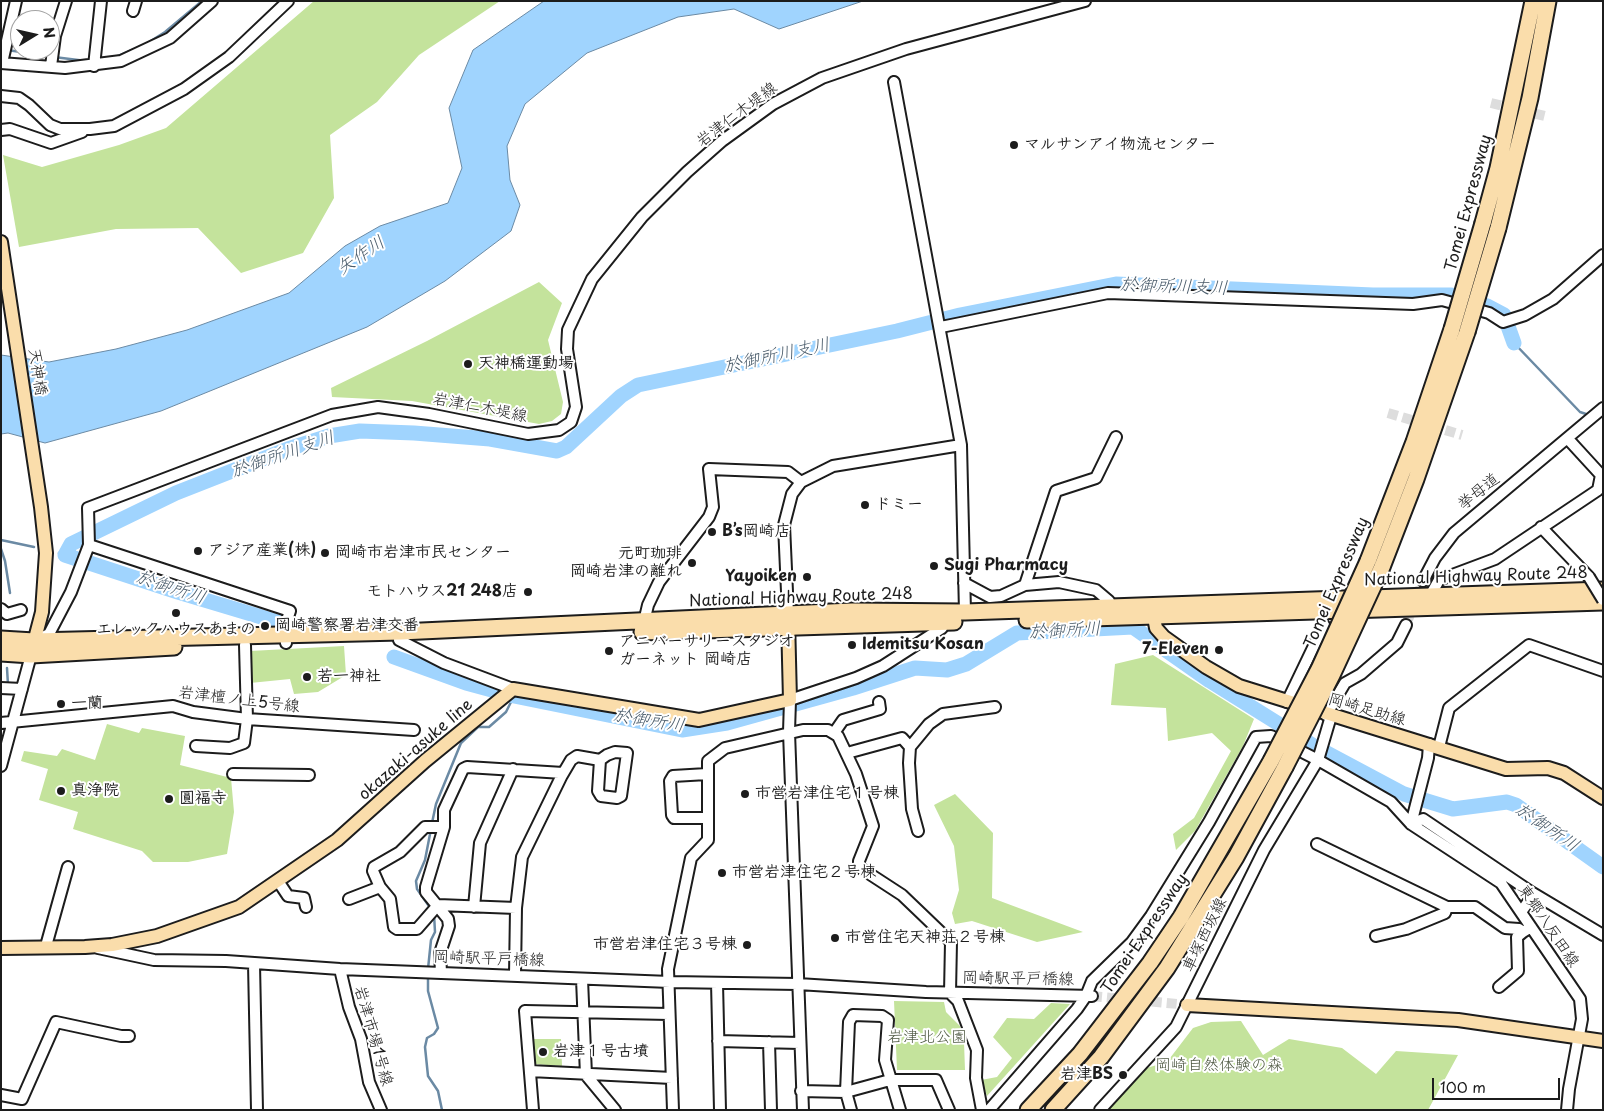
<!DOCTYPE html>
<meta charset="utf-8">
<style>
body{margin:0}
#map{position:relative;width:1604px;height:1111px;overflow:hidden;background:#fff;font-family:"Playpen Sans",sans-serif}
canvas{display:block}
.frame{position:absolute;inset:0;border:2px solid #1c1c1c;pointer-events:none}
.north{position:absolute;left:10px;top:10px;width:50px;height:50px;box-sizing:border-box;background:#fff;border:1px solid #a4a4a4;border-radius:50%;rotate:81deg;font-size:14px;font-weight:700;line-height:20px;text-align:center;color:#1c1c1c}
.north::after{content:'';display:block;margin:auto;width:18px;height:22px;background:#1c1c1c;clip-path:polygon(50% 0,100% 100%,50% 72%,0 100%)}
.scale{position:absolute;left:1432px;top:1078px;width:128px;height:22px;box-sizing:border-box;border:2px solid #1c1c1c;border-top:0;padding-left:6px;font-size:15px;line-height:18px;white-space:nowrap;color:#1c1c1c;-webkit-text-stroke:4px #fff;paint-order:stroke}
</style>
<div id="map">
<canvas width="1604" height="1111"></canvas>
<div class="frame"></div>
<div class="north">N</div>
<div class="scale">100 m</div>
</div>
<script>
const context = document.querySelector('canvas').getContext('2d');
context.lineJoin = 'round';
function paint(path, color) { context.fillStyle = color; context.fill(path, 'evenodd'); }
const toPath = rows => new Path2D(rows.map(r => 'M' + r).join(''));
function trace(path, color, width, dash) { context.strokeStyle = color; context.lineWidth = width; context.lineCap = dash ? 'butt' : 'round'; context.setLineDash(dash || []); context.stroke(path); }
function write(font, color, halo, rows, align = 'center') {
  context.font = font + ' "Playpen Sans","Klee One",sans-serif'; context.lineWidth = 4; context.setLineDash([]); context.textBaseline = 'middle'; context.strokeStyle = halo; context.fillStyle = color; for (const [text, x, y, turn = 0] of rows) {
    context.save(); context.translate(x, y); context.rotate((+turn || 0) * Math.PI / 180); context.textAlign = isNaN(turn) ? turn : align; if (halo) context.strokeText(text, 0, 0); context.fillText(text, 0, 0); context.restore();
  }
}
paint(toPath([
 [314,1,500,1,419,55,377,102,330,135,334,198,303,253,241,273,198,228,116,229,19,247,3,155,42,167,119,145,166,128],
 [539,282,562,303,548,340,563,402,561,414,552,421,539,424,412,401,332,397,331,388,427,341],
 [344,646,346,675,318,692,294,694,290,679,250,683,250,651],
 [1153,655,1254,719,1243,746,1195,831,1176,850,1173,834,1194,818,1231,751,1212,733,1168,741,1166,708,1111,705,1115,664],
 [107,724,139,733,142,728,185,736,180,765,231,778,234,812,227,854,188,862,153,862,142,851,73,829,78,812,39,800,48,769,21,761,24,751,57,756,62,749,95,760],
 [955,794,993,833,992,898,1083,932,1037,942,972,921,955,924,952,913,959,890,954,846,934,805],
 [894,1001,944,1002,946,1012,960,1026,964,1042,965,1070,897,1070],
 [1051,1003,1070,1004,987,1096,981,1080,997,1077,1012,1058,993,1037,1007,1018,1034,1019],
 [1241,1021,1263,1055,1289,1039,1342,1048,1376,1074,1396,1051,1458,1055,1428,1110,1094,1110,1133,1072,1167,1062,1193,1028,1211,1022],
 [531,1039,561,1039,562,1066,533,1064]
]), '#c4e39c');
const water = toPath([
 [544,1,863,1,779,29,734,9,678,17,587,53,525,104,507,146,510,180,520,205,511,231,445,281,367,327,161,411,45,443,8,433,1,434,1,355,49,362,116,349,187,330,289,293,345,246,380,226,448,203,462,168,449,108,473,50,544,1]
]);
paint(water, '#a0d4fe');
trace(water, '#6b8aa4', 1);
trace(toPath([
 [7,50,49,56],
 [54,57,86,61],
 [116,57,146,44,165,32,202,1],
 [1514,343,1580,412,1589,415],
 [1,540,34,547],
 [1,549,5,561,10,593],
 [59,553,65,555],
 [7,668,8,685],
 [432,823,436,804,461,743,478,727,489,727,506,712,514,696],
 [431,829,425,860,416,881,417,889,431,909],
 [428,969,431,940,435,932,434,914],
 [428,975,428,991,438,1028,434,1034,427,1038,425,1047,428,1076,438,1091,442,1110]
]), '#6b8aa4', 2.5);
trace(toPath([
 [278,622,178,592,65,555,71,544,176,493,288,449,329,436,360,431,414,433,490,439,557,451,566,447,621,396,638,385,897,331,960,315,1116,284,1373,295,1451,295,1487,306,1504,315,1514,343],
 [394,657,466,683,514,696,682,730,727,723,853,688,915,668,947,670,966,664,1017,633,1133,627,1210,681,1314,746,1404,794,1453,809,1507,802,1516,805,1603,867]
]), '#a0d4fe', 15);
trace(toPath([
 [1491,103,1549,117],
 [1388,413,1462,435],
 [1406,625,1423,581],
 [1092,996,1178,1004]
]), '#ddd', 10, [10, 5]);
const minor = toPath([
 [133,11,136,1],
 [1,63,65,68,121,61,170,38,212,1],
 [2,63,16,1],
 [51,66,55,36,66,1],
 [94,66,101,1],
 [894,82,961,445,965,612],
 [1,96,19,98,29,105,50,125,60,129,90,129,114,126,184,89,229,57,288,1],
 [1,130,10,129,51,143,82,132],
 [941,327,1108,293,1413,304,1442,300,1489,313,1503,322,1525,315,1553,299,1603,255],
 [1541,527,1589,577],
 [89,545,290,611,284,629,286,643],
 [1423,581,1435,558,1454,533,1603,408],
 [964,583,990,597,1001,596,1025,585,1059,582,1096,590,1109,601],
 [1025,585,1056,491,1096,478,1116,437],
 [1430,596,1439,580,1495,559,1598,490,1601,475,1568,439],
 [1,609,7,614,21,610],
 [788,614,784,525,792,494,801,482,833,466,961,445],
 [644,622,648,605,659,582,709,517,713,507,709,469,788,472,801,482],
 [37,640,49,634,71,592,89,545,88,508,332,415,378,407,429,414,528,434,559,430,571,422,576,407,567,349,568,330,592,279,642,217,687,172,722,141,773,104,822,78,906,49,1085,1],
 [399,640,444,663,513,689],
 [1,688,22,689],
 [1287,702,1324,625],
 [1326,715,1345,683,1361,674,1397,643,1406,625],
 [1,723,173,706,193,712,247,719,414,730],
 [834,733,843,720,880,709,879,702],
 [196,746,230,748,244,743,247,719,245,645],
 [910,747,909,763,912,809,918,831],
 [1439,747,1449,708,1529,645,1603,671],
 [847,753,902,738,910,747,929,724,943,714,995,707],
 [1,766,31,655],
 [233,774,309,775],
 [707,774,673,776,670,781,672,815,674,818,708,818],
 [561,777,571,760,577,756,600,760,607,755,615,752,627,753,621,796,617,798,601,796,598,791,600,760],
 [1411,824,1423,819,1531,892,1603,935],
 [1411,824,1428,758,1429,744],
 [1317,844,1447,907,1475,907,1505,928,1519,929,1523,932,1531,927],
 [278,881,288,896,304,898,306,907],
 [349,899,380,887],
 [438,905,417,929,397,929,394,927,390,899,380,887,373,871,374,867,400,852,425,827,444,827],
 [438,905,516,908],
 [474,907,480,843,513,769],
 [1521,912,1534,894],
 [1376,936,1406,929,1445,913,1447,907],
 [46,946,68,867],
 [98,948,154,960,226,961,340,969,670,982,798,984,926,992,1092,996],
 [254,964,257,1110],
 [340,969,349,1007,361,1039,369,1082,381,1110],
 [441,972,440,953,449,926,448,919,426,892,426,887,444,827,444,810,463,769,467,767,563,773,522,857,516,908,515,975],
 [582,979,586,1075,615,1110],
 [717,983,720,1110],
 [1499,987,1518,971,1517,937,1523,932],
 [950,993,958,1001,977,1050,976,1078,982,1110],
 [718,1041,800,1043],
 [769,1042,771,1110],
 [530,1071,672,1078],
 [801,1091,846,1092,890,1080,936,1080,949,1110],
 [1,1095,22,1099,56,1022,121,1036,129,1036],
 [533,1110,525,1011,669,1014],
 [673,1110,668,969,691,858,708,840,708,761,725,748,803,730,828,730,838,736,856,774,873,826,859,861,859,867,902,895,951,942,950,993],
 [803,1110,789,732,790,700,856,678,883,666,942,628],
 [851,1110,846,1092,849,1022,853,1015,882,1016,888,1020,885,1060,900,1110],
 [989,1110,1077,1009,1086,996,1092,981,1132,942,1151,916,1209,822,1256,737,1271,736,1318,760,1391,802,1411,824,1501,883,1580,999,1582,1019,1569,1089,1567,1110],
 [1100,1110,1176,1027,1264,850,1318,760,1331,716]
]);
const major = toPath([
 [1,242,41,507,46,553,42,612,32,650],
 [1152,607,1156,628,1164,637,1206,667,1239,686,1506,769,1548,768,1564,773,1603,798],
 [1,948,85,947,112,945,157,936,239,907,337,840,425,761,513,689,699,720,790,700,788,619],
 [1187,1005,1458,1020,1603,1041]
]);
const highway = toPath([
 [1483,223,1498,168,1533,1],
 [1498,228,1530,98,1548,1],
 [1368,561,1414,442,1452,329],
 [1382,567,1416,479,1467,332],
 [1027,620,1603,602],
 [642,632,954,622],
 [1,639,34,641,400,632,852,611,965,612,1603,590],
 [1,653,31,655,174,647],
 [1028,1110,1080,1054,1150,963,1181,917,1271,761],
 [1053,1110,1101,1057,1167,968,1236,857,1285,767]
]);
trace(minor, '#1c1c1c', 14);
trace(major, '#1c1c1c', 16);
trace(highway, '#1c1c1c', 19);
trace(minor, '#fff', 10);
trace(major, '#faddab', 12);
trace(highway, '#faddab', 15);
const minorBridge = toPath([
 [1589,577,1603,600]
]);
const highwayBridge = toPath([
 [1452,329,1483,223],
 [1467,332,1498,228],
 [1271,761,1319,669,1368,561],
 [1285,767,1332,675,1382,567]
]);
trace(minorBridge, '#1c1c1c', 14, []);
trace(highwayBridge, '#1c1c1c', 19, []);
trace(minorBridge, '#fff', 10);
trace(highwayBridge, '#faddab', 15);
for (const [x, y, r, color] of [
 [1014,145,5,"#1c1c1c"],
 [468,364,5,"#1c1c1c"],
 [865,505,5,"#1c1c1c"],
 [712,532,5,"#1c1c1c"],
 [198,551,5,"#1c1c1c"],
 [325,553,5,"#1c1c1c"],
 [692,563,5,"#1c1c1c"],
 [934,566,5,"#1c1c1c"],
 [807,577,5,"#1c1c1c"],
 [528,592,5,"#1c1c1c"],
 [176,613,5,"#1c1c1c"],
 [265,626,5,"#1c1c1c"],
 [852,645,5,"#1c1c1c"],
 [1219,650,5,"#1c1c1c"],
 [609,651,5,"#1c1c1c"],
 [307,677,5,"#1c1c1c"],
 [61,704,5,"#1c1c1c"],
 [61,791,5,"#1c1c1c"],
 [745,794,5,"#1c1c1c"],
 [169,799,5,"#1c1c1c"],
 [722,873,5,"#1c1c1c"],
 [835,938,5,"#1c1c1c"],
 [747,945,5,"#1c1c1c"],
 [543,1052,5,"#1c1c1c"],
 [1123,1075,5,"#1c1c1c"]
]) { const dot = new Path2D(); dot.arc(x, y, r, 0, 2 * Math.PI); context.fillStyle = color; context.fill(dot); trace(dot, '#fff', 2); }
write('16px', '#1c1c1c', '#fff', [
 ["岩津仁木堤線",737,115,-37],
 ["Tomei Expressway",1469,203,-75],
 ["天神橋",37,372,81],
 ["岩津仁木堤線",480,408,11],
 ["挙母道",1479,492,-39],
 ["National Highway Route 248",1476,577,-2],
 ["Tomei Expressway",1337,583,-67],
 ["National Highway Route 248",801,598,-2],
 ["岩津檀ノ上5号線",239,700,7],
 ["岡崎足助線",1367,710,16],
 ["okazaki-asuke line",416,750,-41],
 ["東郷八反田線",1548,926,56],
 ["Tomei Expressway",1145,934,-56],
 ["車塚西坂線",1205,935,-64],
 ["岡崎駅平戸橋線",489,959,2],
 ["岡崎駅平戸橋線",1018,979,1],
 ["岩津市場1号線",373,1036,74]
]);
write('bold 16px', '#1c1c1c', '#fff', [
 ["マルサンアイ物流センター",1024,145],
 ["天神橋運動場",478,364],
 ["ドミー",875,505],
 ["B’s岡崎店",722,532],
 ["アジア産業(株)",208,551],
 ["岡崎市岩津市民センター",335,553],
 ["元町珈琲",682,554,"right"],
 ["岡崎岩津の離れ",682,572,"right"],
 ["Sugi Pharmacy",944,566],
 ["Yayoiken",797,577,"right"],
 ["モトハウス21 248店",518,592,"right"],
 ["岡崎警察署岩津交番",275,626],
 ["エレックハウスあまの",176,630,"center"],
 ["アニバーサリースタジオ",619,642],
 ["ガーネット 岡崎店",619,660],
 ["Idemitsu Kosan",862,645],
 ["7-Eleven",1209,650,"right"],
 ["若一神社",317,677],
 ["一蘭",71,704],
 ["真浄院",71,791],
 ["市営岩津住宅１号棟",755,794],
 ["圓福寺",179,799],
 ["市営岩津住宅２号棟",732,873],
 ["市営住宅天神荘２号棟",845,938],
 ["市営岩津住宅３号棟",737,945,"right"],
 ["岩津１号古墳",553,1052],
 ["岩津BS",1113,1075,"right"]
], 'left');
write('16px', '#4e5842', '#fff', [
 ["岩津北公園",927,1038],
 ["岡崎自然体験の森",1219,1066]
]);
write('italic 18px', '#4a5c6b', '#fff', [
 ["矢作川",361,256,-34],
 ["於御所川支川",1174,287,2],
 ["於御所川支川",777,356,-12],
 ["於御所川支川",283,455,-19],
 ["於御所川",171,588,18],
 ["於御所川",1065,631,-3],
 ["於御所川",649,721,9],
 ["於御所川",1547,828,34]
]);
</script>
